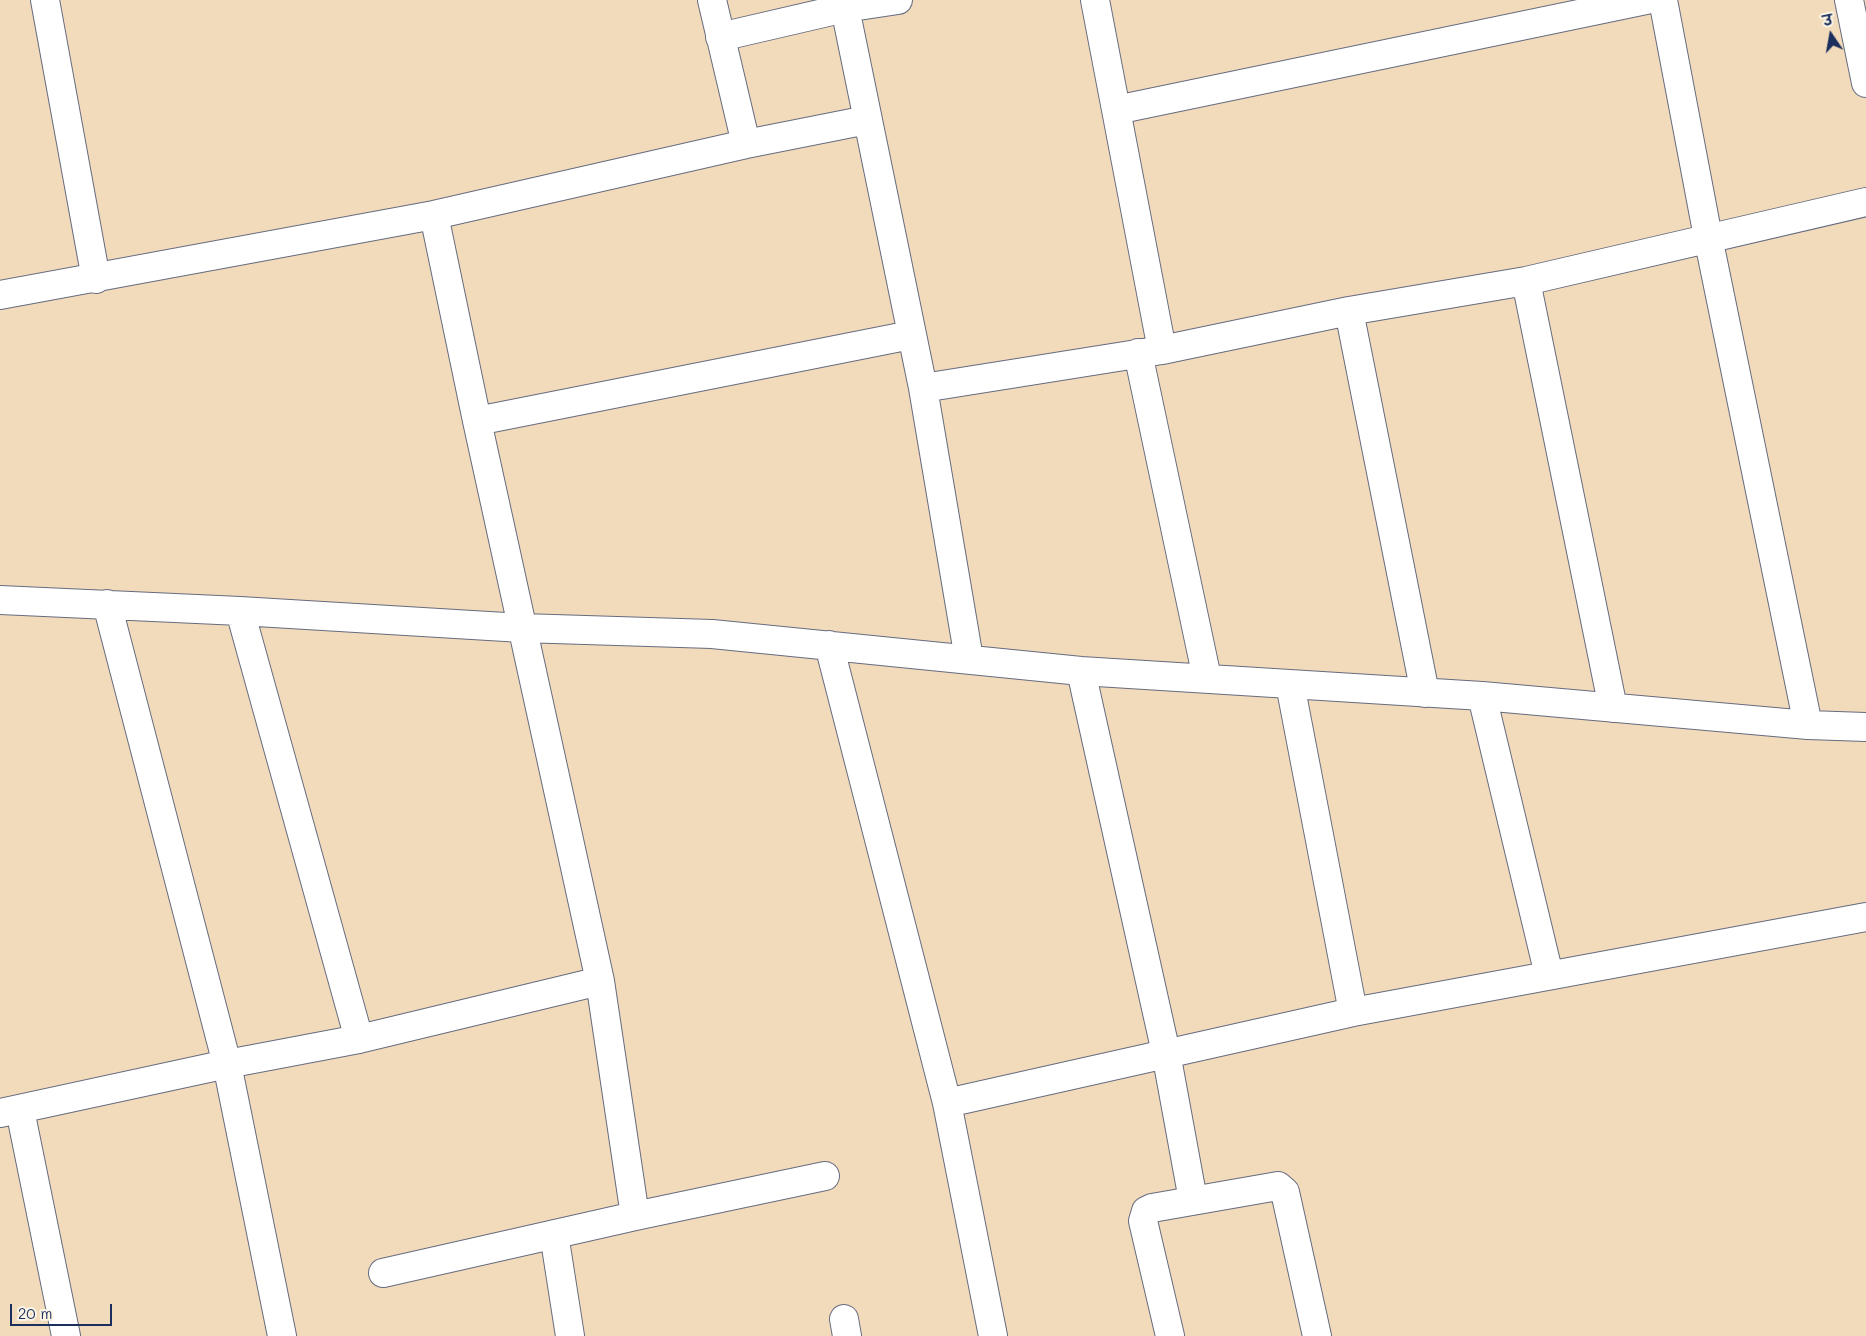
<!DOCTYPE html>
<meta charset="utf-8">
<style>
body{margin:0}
#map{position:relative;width:1866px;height:1336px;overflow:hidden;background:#f2dbbb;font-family:Mali,"Playpen Sans Deva",sans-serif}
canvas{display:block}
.north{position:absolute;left:1806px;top:10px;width:50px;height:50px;-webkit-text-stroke:4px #fcf5e5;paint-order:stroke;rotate:348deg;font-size:14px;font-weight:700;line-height:20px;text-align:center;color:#1b2f5e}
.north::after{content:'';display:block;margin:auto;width:18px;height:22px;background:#1b2f5e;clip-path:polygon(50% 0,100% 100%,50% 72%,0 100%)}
.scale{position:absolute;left:10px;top:1304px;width:102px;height:22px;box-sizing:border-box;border:2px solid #1b2f5e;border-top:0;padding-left:6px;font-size:15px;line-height:18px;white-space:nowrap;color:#1b2f5e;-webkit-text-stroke:4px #fcf5e5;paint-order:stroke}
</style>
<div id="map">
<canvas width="1866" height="1336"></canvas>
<div class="north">उ</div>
<div class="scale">20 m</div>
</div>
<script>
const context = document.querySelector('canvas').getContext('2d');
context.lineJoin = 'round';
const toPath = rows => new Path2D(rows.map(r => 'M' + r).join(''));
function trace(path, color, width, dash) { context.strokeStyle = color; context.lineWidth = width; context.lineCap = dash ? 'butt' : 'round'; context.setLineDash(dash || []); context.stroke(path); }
const minor = toPath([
 [45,0,96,279],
 [712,0,746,144],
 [1095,0,1162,350],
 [1663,0,1708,237,1808,725],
 [845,8,923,388,969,659],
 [720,37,845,8,898,0],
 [1116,110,1646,0],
 [434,215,477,421,600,981,635,1216,825,1176],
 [1526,281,1613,708],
 [0,295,434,215,746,144,867,120],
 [1349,311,1425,693],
 [1138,353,1207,678],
 [923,388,1162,350,1349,311,1526,281,1866,202],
 [477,421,911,335],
 [0,600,240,611,522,628,712,634,1081,671,1482,696,1808,725,1866,727],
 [107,604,227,1064,282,1336],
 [240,611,359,1039],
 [829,645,947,1103,993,1336],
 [1081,671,1166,1053,1193,1200],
 [1290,684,1353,1012],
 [1482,696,1549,975],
 [947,1103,1353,1012,1866,917],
 [20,1110,66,1336],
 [0,1113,227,1064,359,1039,600,981],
 [554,1234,570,1336],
 [383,1273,635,1216],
 [844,1319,847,1336],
 [1170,1336,1143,1221,1146,1211,1152,1208,1278,1186,1285,1192,1317,1336]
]);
const tertiary = toPath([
 [1849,0,1866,83]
]);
trace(minor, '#666b7f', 30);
trace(tertiary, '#666b7f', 30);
trace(minor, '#fff', 28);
trace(tertiary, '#fff', 28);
</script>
